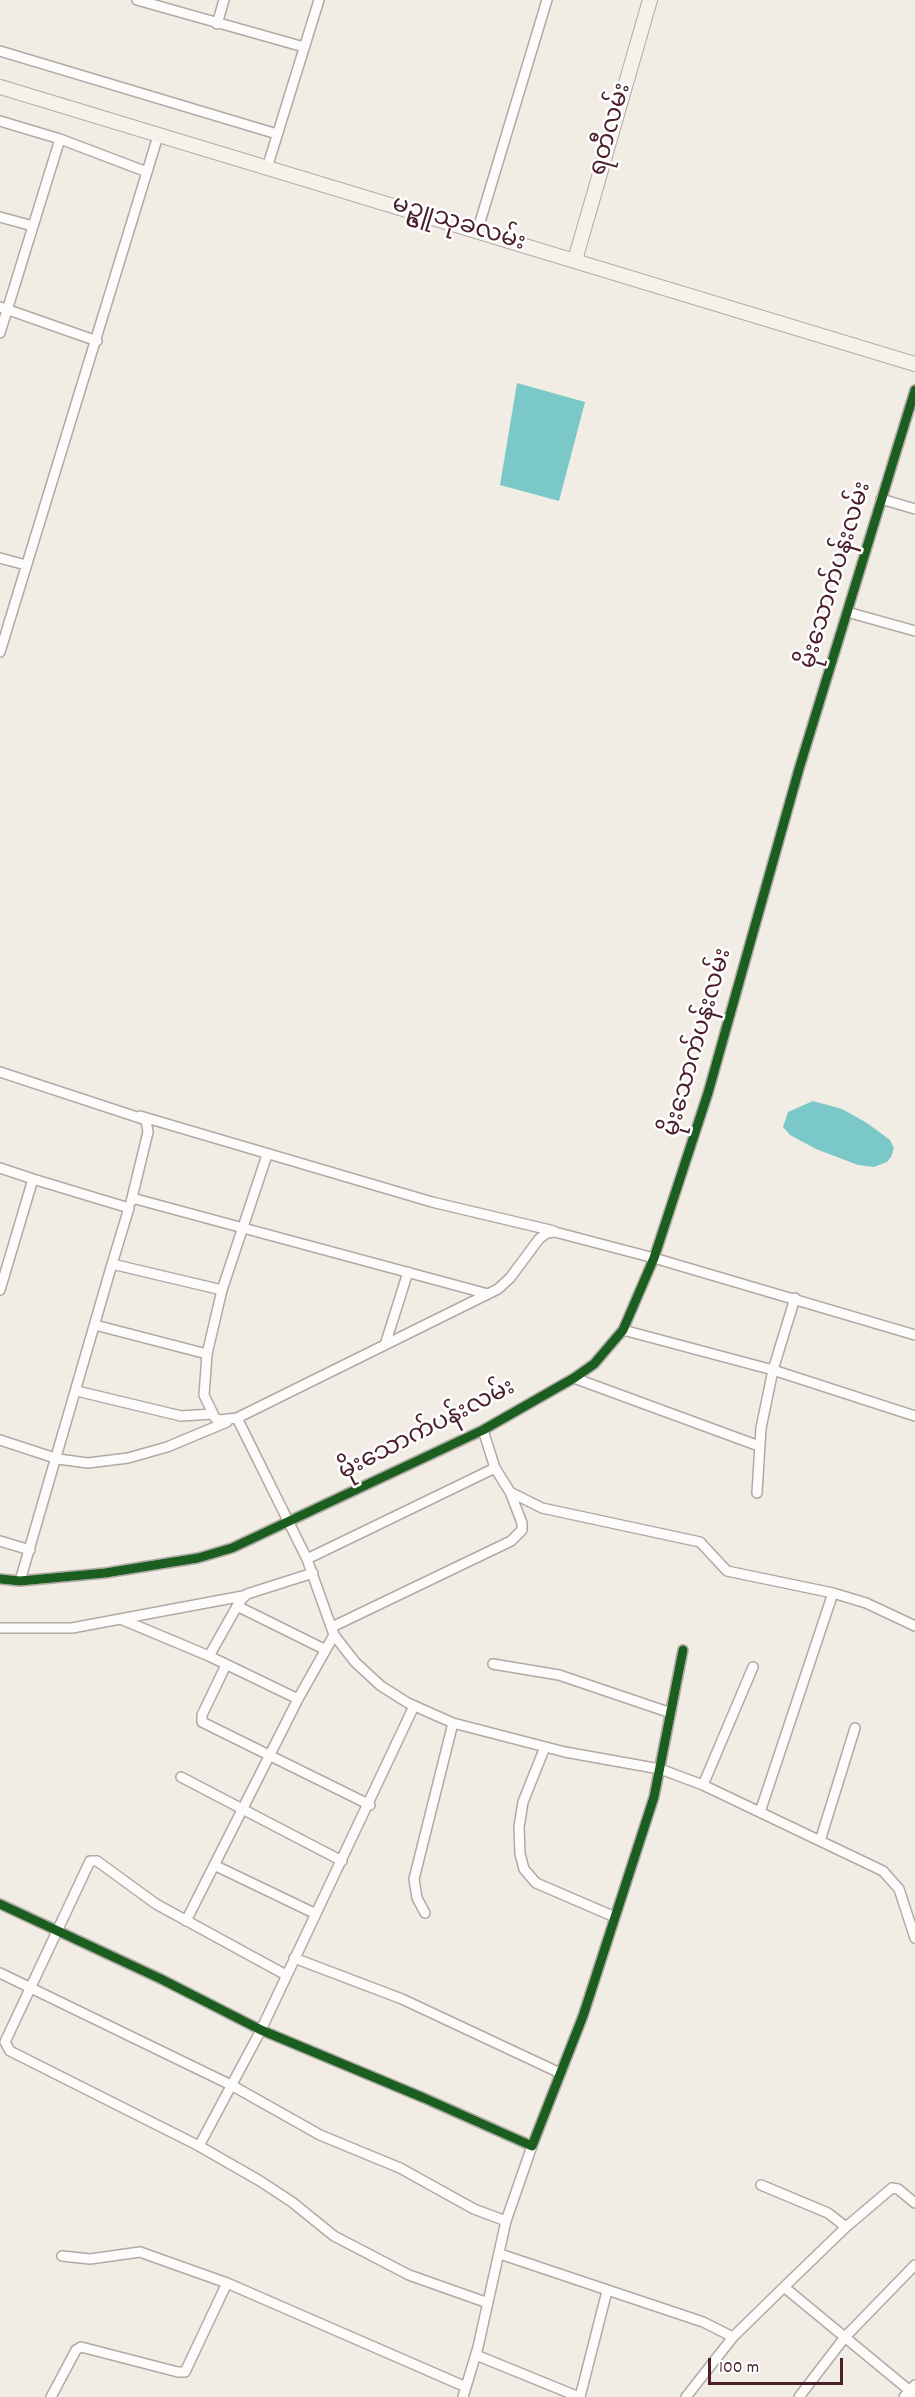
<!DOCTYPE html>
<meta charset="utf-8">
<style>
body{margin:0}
#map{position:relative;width:915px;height:2397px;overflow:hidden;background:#f1ede4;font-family:Dekko,sans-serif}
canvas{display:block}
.scale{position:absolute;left:708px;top:2358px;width:135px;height:27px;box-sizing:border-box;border:3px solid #4a1f2b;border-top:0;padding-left:8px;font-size:18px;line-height:21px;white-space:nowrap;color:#4a1f2b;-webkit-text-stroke:4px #fff;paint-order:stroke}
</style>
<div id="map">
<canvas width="915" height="2397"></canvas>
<div class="scale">100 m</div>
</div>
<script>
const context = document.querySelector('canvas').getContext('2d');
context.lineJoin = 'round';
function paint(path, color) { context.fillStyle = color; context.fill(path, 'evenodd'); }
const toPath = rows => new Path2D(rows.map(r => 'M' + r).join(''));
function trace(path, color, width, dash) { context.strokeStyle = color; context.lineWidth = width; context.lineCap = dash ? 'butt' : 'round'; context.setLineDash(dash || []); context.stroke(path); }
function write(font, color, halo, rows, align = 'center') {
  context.font = font + ' Dekko,"Noto Sans Myanmar",sans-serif'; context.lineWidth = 5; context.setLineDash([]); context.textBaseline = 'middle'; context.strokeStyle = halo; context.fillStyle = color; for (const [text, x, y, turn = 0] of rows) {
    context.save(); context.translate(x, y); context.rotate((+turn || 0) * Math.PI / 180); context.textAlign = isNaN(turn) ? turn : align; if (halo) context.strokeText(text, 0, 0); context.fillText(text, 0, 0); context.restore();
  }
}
paint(toPath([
 [517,383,585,402,559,501,500,485],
 [813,1101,842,1109,867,1123,890,1140,894,1148,891,1157,887,1162,874,1167,858,1165,816,1149,790,1135,783,1127,788,1112]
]), '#7bc8c9');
const street = toPath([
 [137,0,304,47],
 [217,24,224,0],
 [0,51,277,134],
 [0,121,60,139,147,172],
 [267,168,319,0],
 [0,217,33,226],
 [477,232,547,0],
 [0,307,97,341],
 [0,333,60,139],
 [881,499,915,509],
 [0,558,26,565],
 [847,612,915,631],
 [0,652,158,136],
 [0,1072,146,1120,148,1132,131,1202],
 [140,1116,432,1202,554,1231],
 [0,1168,33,1179,0,1290],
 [33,1179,129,1208,112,1264,222,1290,207,1354,204,1395,215,1418,220,1420,237,1418],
 [132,1198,488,1294],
 [222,1290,267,1155],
 [795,1298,773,1370,915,1416],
 [95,1325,207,1354],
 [623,1330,773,1370,761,1428,757,1493],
 [915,1335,654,1258,555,1232,547,1233,539,1239,510,1278,498,1289,237,1418,307,1559,334,1635,355,1662,381,1686,408,1703,453,1723,565,1752,660,1769,703,1785,883,1871,899,1889,915,1938],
 [385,1345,408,1272],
 [574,1378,759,1446],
 [77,1391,181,1416,212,1414],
 [483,1430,495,1468,510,1492,542,1508,700,1542,727,1571,833,1593,866,1603,915,1626],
 [0,1440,58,1459,88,1463,128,1458,167,1447,227,1422],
 [0,1541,30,1550],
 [307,1559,495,1468],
 [313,1573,247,1594,240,1601,239,1607,324,1649],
 [0,1579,20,1581,105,1573,198,1558,232,1548,483,1430,574,1378,594,1364,623,1330,654,1258,708,1093,799,769,915,390],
 [20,1581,112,1264],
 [123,1620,209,1656,298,1699],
 [332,1627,511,1541,522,1530,522,1523,510,1492],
 [0,1628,72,1628,243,1596],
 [209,1656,240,1601],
 [493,1664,559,1675,671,1713],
 [226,1665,202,1715,202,1722,370,1805],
 [545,1747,523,1802,519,1827,520,1854,524,1869,536,1883,615,1917],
 [181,1777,342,1861],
 [703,1785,753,1667],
 [760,1812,833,1593],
 [820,1841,855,1728],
 [214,1865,316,1914],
 [0,1904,161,1979,261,2030,424,2098,532,2146,583,2016,654,1797,683,1650],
 [425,1913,417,1898,414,1879,453,1723],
 [186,1921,298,1699,334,1635],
 [294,1958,402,1999,560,2073],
 [0,1973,233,2086,320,2135,400,2168,474,2209,506,2221],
 [286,1975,156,1904,97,1861,90,1861,5,2042,10,2051,199,2146,260,2181,292,2202,334,2236,409,2275,488,2303],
 [199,2146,261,2030,414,1706],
 [761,2185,828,2213,846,2227],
 [500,2254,703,2322,733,2337],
 [62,2256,90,2259,140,2252,227,2283],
 [784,2287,846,2227,892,2188,898,2189,915,2203],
 [476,2355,579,2397],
 [466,2387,478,2347,506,2221,532,2146],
 [51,2397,76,2350,81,2347,178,2372,185,2372,227,2283,466,2387,463,2397],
 [580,2397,607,2291],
 [686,2397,733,2337,784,2287,915,2395],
 [799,2397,845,2337,915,2265],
 [904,2397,915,2385]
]);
const secondary = toPath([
 [0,87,915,364],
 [575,260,650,0]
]);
trace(street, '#b1a9a6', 12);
trace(secondary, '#b1a9a6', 16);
trace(street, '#fdfcfb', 9);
trace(secondary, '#f5f2ec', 14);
trace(toPath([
 [0,1579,20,1581,105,1573,198,1558,232,1548,483,1430,574,1378,594,1364,623,1330,654,1258,708,1093,799,769,915,390],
 [0,1904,161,1979,261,2030,424,2098,532,2146,583,2016,654,1797,683,1650]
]), '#1b5e20', 9);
write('24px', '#4a1f2b', '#fff', [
 ["ရတီလမ်း",613,130,-74],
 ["မဥ္ဇူသုခလမ်း",458,226,17],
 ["မိုးသောက်ပန်းလမ်း",838,576,-73],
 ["မိုးသောက်ပန်းလမ်း",700,1043,-74],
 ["မိုးသောက်ပန်းလမ်း",428,1432,-27]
]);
</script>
